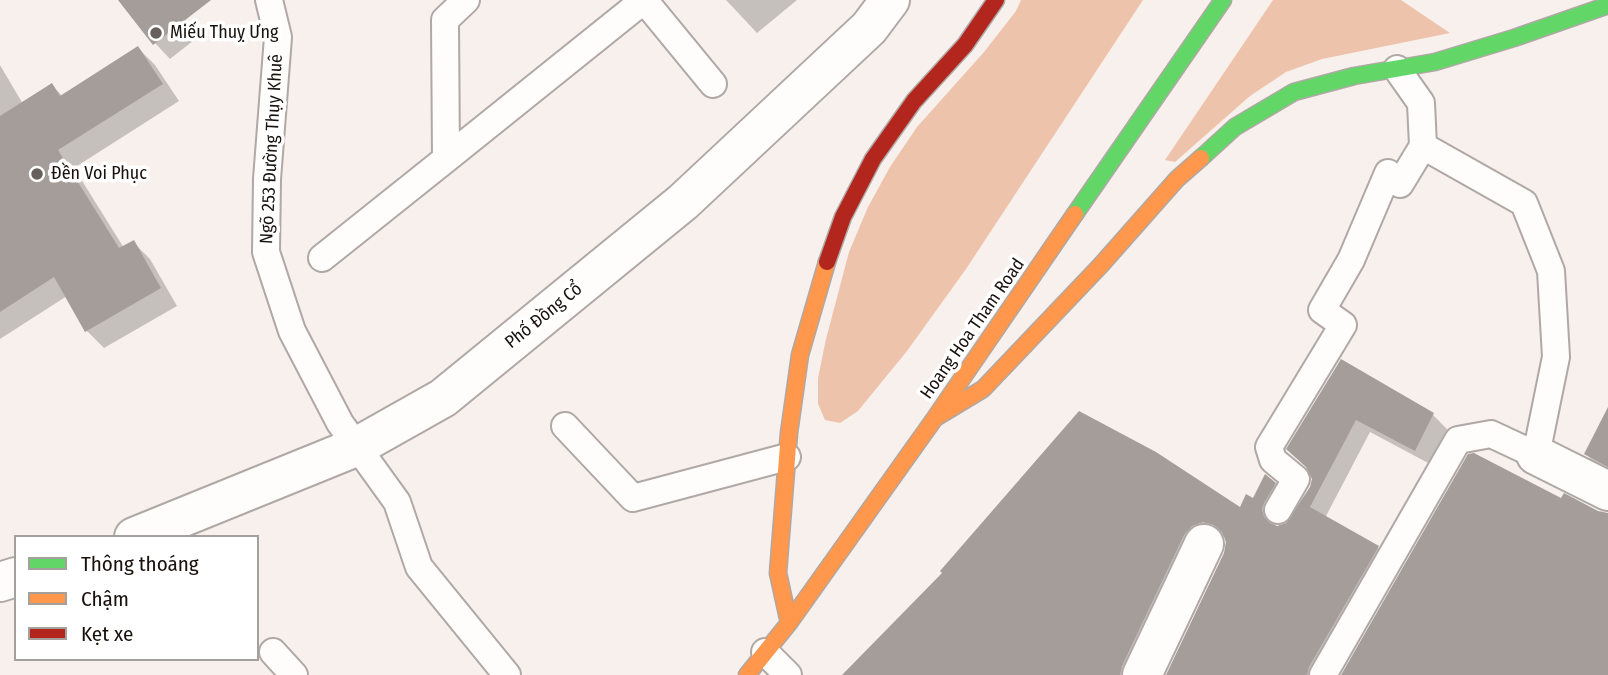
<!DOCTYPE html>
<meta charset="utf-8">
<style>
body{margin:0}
#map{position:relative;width:1608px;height:675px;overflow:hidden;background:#f8f0ec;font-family:"Fira Sans Condensed",sans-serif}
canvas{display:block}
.legend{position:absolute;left:14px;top:535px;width:245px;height:126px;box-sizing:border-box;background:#fff;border:2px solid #a3a09e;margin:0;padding:9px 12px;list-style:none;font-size:21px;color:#19110d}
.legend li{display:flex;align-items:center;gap:14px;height:35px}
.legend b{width:35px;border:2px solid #a3a09e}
</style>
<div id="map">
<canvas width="1608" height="675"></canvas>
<ul class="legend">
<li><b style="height:9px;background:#63d668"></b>Thông thoáng</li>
<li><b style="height:9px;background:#ff974d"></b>Chậm</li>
<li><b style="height:9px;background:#b3261e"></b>Kẹt xe</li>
</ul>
</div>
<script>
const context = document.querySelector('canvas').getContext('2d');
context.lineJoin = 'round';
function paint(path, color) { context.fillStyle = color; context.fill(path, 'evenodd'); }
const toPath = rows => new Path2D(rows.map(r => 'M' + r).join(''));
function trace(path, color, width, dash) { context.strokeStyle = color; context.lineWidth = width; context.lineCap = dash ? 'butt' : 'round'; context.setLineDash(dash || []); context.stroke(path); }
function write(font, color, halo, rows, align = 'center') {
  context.font = font + ' "Fira Sans Condensed",sans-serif'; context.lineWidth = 7; context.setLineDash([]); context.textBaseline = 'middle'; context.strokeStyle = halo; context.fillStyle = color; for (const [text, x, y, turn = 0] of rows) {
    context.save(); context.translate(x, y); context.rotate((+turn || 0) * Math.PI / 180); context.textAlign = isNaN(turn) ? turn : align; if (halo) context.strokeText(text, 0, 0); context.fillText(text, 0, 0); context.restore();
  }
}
paint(toPath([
 [1021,0,1143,0,966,269,907,351,858,411,840,423,825,420,818,404,818,378,826,339,849,252,868,207,890,167,917,127,984,52,1016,11],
 [1273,0,1401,0,1450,33,1322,59,1286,72,1250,96,1175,162,1165,160]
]), '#eec3ac');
paint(toPath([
 [120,0,170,0,198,37,170,59,155,43],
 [726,0,797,0,757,33],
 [138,48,155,65,179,101,74,168,124,248,133,242,150,259,177,306,104,348,87,331,67,296,0,339,0,65,23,104,52,85,63,97],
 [1341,361,1433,415,1447,429,1430,464,1370,432,1325,518,1378,548,1392,562,1327,675,1168,675,1225,554,1226,537,1217,536,1138,675,857,675,945,573,1240,510,1275,484,1289,498,1278,517,1275,528,1286,526,1293,519,1314,481],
 [1608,411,1608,472,1600,468,1586,454]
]), '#0003');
paint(toPath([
 [118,0,211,0,153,45],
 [138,46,163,84,58,150,119,248,134,240,161,288,85,332,54,277,0,312,0,116,52,83,60,96],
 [1341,359,1434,413,1415,451,1356,420,1310,507,1379,546,1309,667,1307,675,1166,675,1224,553,1226,542,1222,532,1214,525,1203,522,1192,526,1184,535,1122,666,1120,675,842,675,942,573,940,571,1079,411,1156,452,1240,507,1246,494,1253,498,1265,474,1276,483,1264,503,1262,509,1264,517,1270,523,1277,526,1286,523,1310,487,1312,479,1306,467,1286,449],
 [1608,407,1608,467,1584,454],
 [1474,453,1561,498,1564,493,1598,511,1608,513,1608,675,1341,675,1468,454]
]), '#a49d9a');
const lane = toPath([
 [269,0,278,37,267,179,266,252,292,331,340,423,397,502,419,567,507,675],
 [466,0,445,20,446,159,644,0],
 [644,0,713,84],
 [322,258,446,159],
 [565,426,633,498,787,457],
 [1278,510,1296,479,1273,460,1269,447,1343,325,1322,310,1351,260,1388,173,1400,184,1423,146],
 [273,652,294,675],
 [765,652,788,675],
 [1323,675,1458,440,1491,434,1536,455,1556,357,1551,271,1524,203,1423,146,1421,103,1397,69]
]);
const street = toPath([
 [1536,455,1608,491],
 [134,537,356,447,443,398,683,202,869,28,890,0],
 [0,582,16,577],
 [1142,675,1204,544]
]);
const fast = toPath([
 [1201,158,1235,127,1294,92,1354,76,1435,62,1514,38,1606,6],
 [1075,214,1223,0]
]);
const slow = toPath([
 [935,418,983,389,1101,265,1177,179,1201,158],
 [789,623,778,573,789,433,800,355,827,262],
 [747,675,789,623,935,418,1075,214]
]);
const jam = toPath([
 [827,262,843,217,873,159,914,101,965,45,996,0]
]);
trace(lane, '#b0a8a4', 30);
trace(street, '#b0a8a4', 42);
trace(fast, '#b0a8a4', 19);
trace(slow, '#b0a8a4', 19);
trace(jam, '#b0a8a4', 19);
trace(lane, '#fefdfc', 26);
trace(street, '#fefdfc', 38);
trace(fast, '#63d668', 16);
trace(slow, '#ff974d', 16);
trace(jam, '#b3261e', 16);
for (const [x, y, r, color] of [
 [156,33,7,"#675f5b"],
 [37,174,7,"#675f5b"]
]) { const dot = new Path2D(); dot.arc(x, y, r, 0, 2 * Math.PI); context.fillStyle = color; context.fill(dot); trace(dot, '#fff', 2.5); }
write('18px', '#19110d', '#fff', [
 ["Miếu Thuỵ Ưng",170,33],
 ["Đền Voi Phục",51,174]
], 'left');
write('18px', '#19110d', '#fff', [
 ["Ngõ 253 Đường Thụy Khuê",272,149,-87],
 ["Phố Đồng Cổ",544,316,-39],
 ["Hoang Hoa Tham Road",973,329,-55]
]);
</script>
